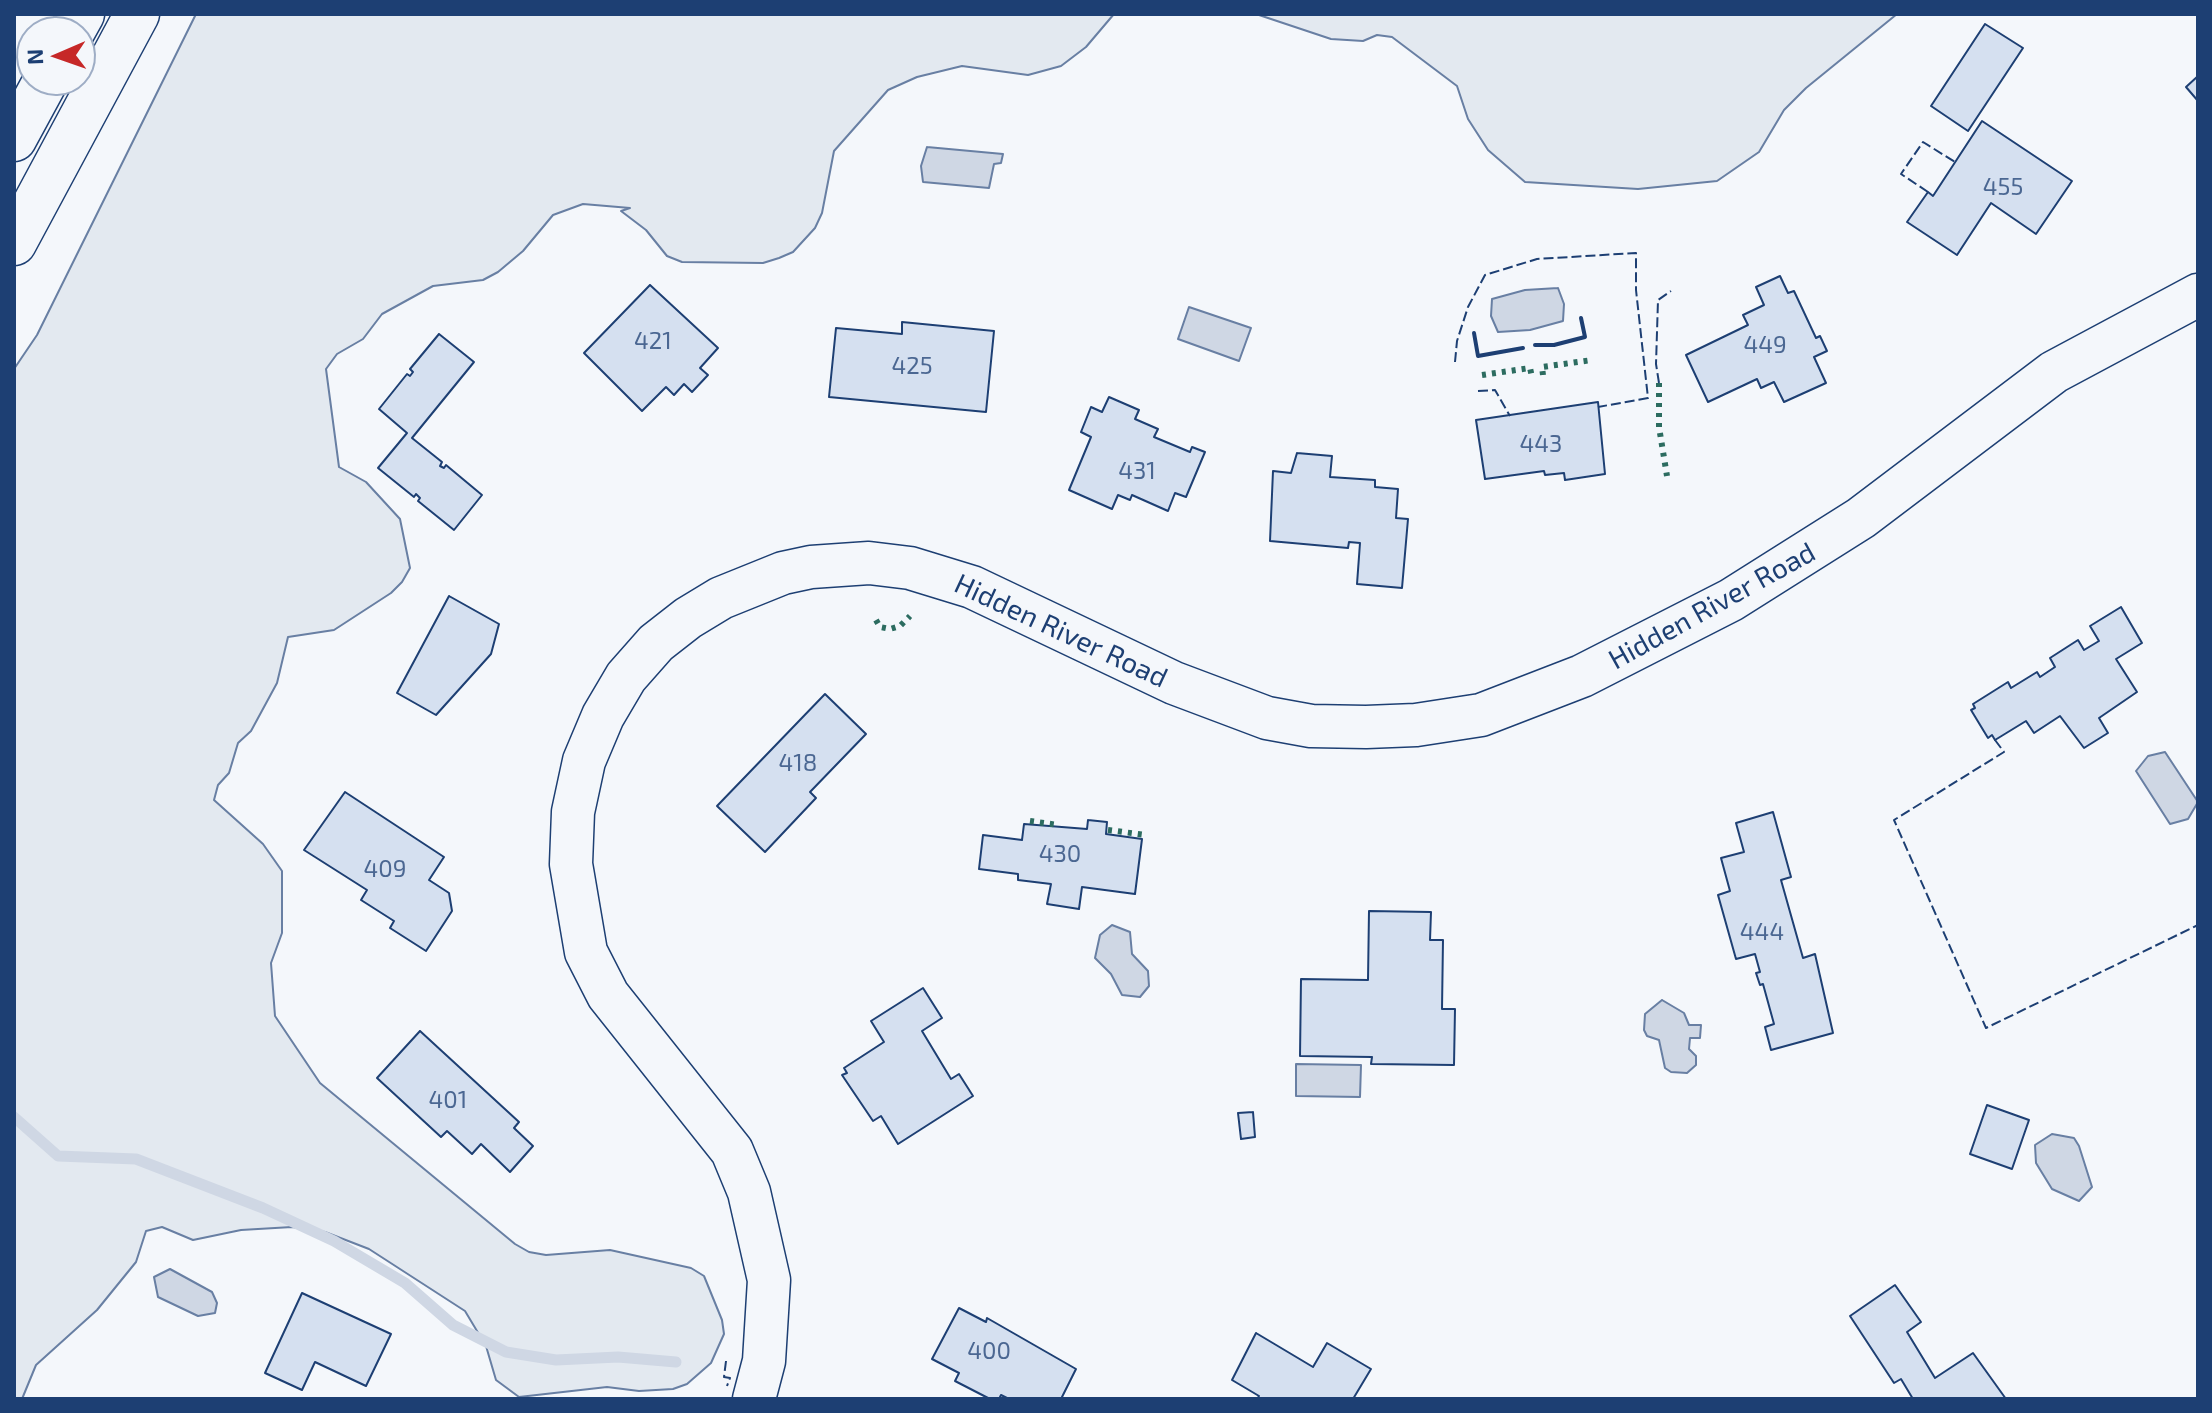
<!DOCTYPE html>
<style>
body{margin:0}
#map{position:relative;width:2212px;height:1413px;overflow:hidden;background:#f4f7fb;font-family:"Exo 2",sans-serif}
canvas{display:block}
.frame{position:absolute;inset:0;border:16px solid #1d3f73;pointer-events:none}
.north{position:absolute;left:16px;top:16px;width:80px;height:80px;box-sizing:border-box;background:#f4f7fb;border:2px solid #9eadc5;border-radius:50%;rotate:268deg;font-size:22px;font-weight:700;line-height:32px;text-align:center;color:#1d3f73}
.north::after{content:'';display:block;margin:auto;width:28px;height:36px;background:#c62828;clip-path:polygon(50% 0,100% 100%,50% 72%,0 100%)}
</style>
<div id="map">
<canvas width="2212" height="1413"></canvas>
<div class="frame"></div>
<div class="north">N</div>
</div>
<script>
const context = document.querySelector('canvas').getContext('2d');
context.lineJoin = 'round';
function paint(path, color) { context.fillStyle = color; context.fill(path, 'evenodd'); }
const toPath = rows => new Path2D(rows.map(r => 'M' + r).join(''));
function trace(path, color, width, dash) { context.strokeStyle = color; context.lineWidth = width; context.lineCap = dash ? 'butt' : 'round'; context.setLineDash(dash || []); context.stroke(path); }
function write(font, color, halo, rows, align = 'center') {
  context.font = font + ' "Exo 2",sans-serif'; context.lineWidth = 6; context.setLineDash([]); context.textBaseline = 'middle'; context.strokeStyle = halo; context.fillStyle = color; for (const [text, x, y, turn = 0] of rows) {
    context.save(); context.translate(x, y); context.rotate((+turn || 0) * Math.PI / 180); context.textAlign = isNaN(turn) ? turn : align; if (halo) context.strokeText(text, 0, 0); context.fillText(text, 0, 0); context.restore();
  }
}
const green = toPath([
 [196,14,1114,14,1086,47,1061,66,1028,75,962,66,917,77,888,90,834,151,822,213,815,228,793,252,779,258,763,263,682,262,667,256,646,230,621,211,630,208,583,204,553,215,523,251,498,272,483,280,433,286,382,314,363,339,337,354,326,369,339,467,366,482,400,519,410,568,402,582,391,593,334,630,288,637,277,683,251,731,238,743,229,773,218,785,214,800,263,844,282,871,282,933,271,963,275,1016,320,1083,515,1244,529,1252,546,1255,610,1250,691,1268,704,1276,722,1320,724,1334,711,1363,687,1384,673,1389,639,1391,607,1387,519,1397,496,1380,486,1346,465,1311,369,1249,325,1232,292,1227,241,1230,193,1240,162,1227,146,1231,136,1262,97,1310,36,1365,22,1399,14,1399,14,369,37,335,196,14],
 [1256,14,1897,14,1806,88,1784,110,1759,152,1717,181,1638,189,1525,182,1488,150,1468,119,1457,86,1392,37,1377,35,1363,41,1331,39,1256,14]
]);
paint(green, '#e3e9f0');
trace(green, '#687fa3', 2);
const water = toPath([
 [927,147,1003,154,1001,163,994,164,989,188,923,182,921,166,927,147],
 [1558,288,1564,304,1563,321,1530,330,1498,332,1491,316,1492,299,1525,290,1558,288],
 [1189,307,1251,328,1239,361,1178,339,1189,307],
 [2165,752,2198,802,2188,819,2170,824,2136,771,2148,756,2165,752],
 [1112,925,1130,932,1132,954,1148,971,1149,986,1140,997,1122,995,1111,974,1095,958,1100,935,1112,925],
 [1662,1000,1684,1013,1689,1025,1701,1025,1700,1038,1690,1038,1689,1049,1696,1056,1696,1065,1687,1073,1671,1072,1665,1068,1659,1040,1647,1036,1644,1030,1645,1014,1662,1000],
 [1296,1064,1361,1065,1360,1097,1296,1096,1296,1064],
 [2052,1134,2074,1138,2079,1146,2092,1187,2079,1201,2052,1189,2036,1163,2035,1145,2052,1134],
 [170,1269,212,1292,217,1303,215,1313,198,1316,158,1297,154,1277,170,1269]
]);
paint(water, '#cfd7e4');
trace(water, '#687fa3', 2);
trace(toPath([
 [14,1117,58,1156,136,1159,263,1208,334,1241,405,1283,453,1325,506,1352,556,1360,618,1357,676,1362]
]), '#cfd7e4', 11);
const building = toPath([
 [1985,24,2023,48,1968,131,1931,106,1985,24],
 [2198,76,2198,101,2186,87,2198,76],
 [1982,121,2072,181,2036,234,1991,203,1957,255,1907,222,1928,192,1933,196,1982,121],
 [1780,276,1788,293,1794,291,1816,338,1820,336,1827,351,1814,357,1826,383,1784,402,1774,382,1761,388,1757,379,1708,402,1686,355,1748,325,1743,315,1764,305,1756,287,1780,276],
 [650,285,718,348,700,368,708,375,692,392,684,384,674,395,666,387,642,411,584,353,650,285],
 [902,322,994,331,986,412,829,397,836,328,902,334,902,322],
 [439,334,474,362,412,438,442,462,440,466,444,468,446,465,482,495,454,530,418,501,420,498,416,494,414,497,378,468,407,433,379,409,407,374,410,376,413,372,410,369,439,334],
 [1109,397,1139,410,1135,419,1158,429,1154,437,1190,452,1192,447,1205,452,1186,497,1175,493,1168,511,1132,495,1130,500,1118,495,1112,509,1069,490,1091,437,1081,432,1091,407,1102,412,1109,397],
 [1598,402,1605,474,1565,480,1564,473,1545,475,1544,471,1485,479,1476,420,1598,402],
 [1297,453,1332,456,1330,477,1375,480,1375,487,1398,489,1396,518,1408,519,1402,588,1357,584,1360,543,1349,542,1348,548,1270,541,1273,471,1291,473,1297,453],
 [449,596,499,624,491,654,436,715,397,693,449,596],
 [2121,607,2142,643,2116,659,2137,692,2099,718,2108,733,2084,748,2060,716,2034,733,2026,721,1995,740,1992,735,1988,738,1971,710,1975,708,1973,704,2008,682,2011,688,2037,672,2040,677,2055,667,2050,658,2078,640,2084,650,2099,641,2090,626,2121,607],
 [825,694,866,734,810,792,816,798,765,852,717,806,825,694],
 [345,792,444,857,429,880,449,893,452,911,426,951,390,928,394,921,361,900,367,890,304,850,345,792],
 [1773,812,1791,877,1781,880,1803,958,1815,954,1833,1033,1771,1050,1765,1027,1774,1024,1763,984,1760,985,1756,973,1760,972,1755,954,1736,959,1718,895,1730,891,1721,858,1744,852,1736,823,1773,812],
 [1088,820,1107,822,1106,834,1142,839,1135,894,1082,887,1079,909,1047,904,1051,884,1018,880,1018,874,979,869,983,835,1022,840,1024,824,1087,829,1088,820],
 [1369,911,1431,912,1430,940,1443,940,1442,1009,1455,1009,1454,1065,1371,1064,1372,1057,1300,1056,1301,979,1368,980,1369,911],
 [923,988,942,1018,922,1031,951,1079,959,1074,973,1096,898,1144,881,1116,873,1121,842,1075,847,1073,844,1068,884,1042,871,1021,923,988],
 [420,1031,519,1122,514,1128,533,1146,510,1172,481,1144,472,1154,447,1131,441,1137,377,1078,420,1031],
 [1987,1105,2029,1120,2012,1169,1970,1154,1987,1105],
 [1253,1112,1255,1137,1241,1139,1238,1113,1253,1112],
 [1895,1285,1921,1322,1907,1332,1935,1378,1973,1353,2006,1399,1913,1399,1901,1379,1894,1383,1850,1316,1895,1285],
 [302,1293,391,1334,366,1386,315,1362,302,1390,265,1373,302,1293],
 [959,1308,986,1322,987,1318,1076,1369,1061,1399,1009,1399,1001,1395,999,1399,990,1399,955,1381,959,1373,932,1359,959,1308],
 [1256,1333,1313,1367,1327,1343,1371,1369,1353,1399,1257,1399,1259,1396,1232,1380,1256,1333]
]);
paint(building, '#d5e0f0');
trace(building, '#1d3f73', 2);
const minor = toPath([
 [754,1399,764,1361,769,1280,749,1192,732,1151,608,995,586,952,571,864,573,812,584,761,603,716,626,677,656,643,688,618,721,598,783,573,811,567,869,563,910,568,972,587,1174,683,1267,718,1311,726,1366,727,1416,725,1481,715,1582,676,1731,600,1861,518,2054,372,2198,295]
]);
const highway = toPath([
 [72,32,82,14],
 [14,139,46,80],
 [14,243,137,14]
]);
trace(minor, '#1d3f73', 45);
trace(highway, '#1d3f73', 47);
trace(minor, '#f4f7fb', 42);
trace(highway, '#f4f7fb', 44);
trace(toPath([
 [1482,375,1530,368,1532,377],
 [1543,375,1542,367,1592,360],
 [1659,383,1659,427,1667,476],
 [876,620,880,627,890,629,900,626,910,616],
 [1030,821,1058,825],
 [1108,830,1146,835]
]), '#2c6c60', 6, [4, 6]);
trace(toPath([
 [1928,192,1901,174,1923,142,1955,162],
 [1455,362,1457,341,1468,307,1485,275,1537,259,1636,253,1636,290,1648,398,1598,407],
 [1659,383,1656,364,1658,300,1671,291],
 [1478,391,1495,390,1510,416],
 [1995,740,2004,752,1894,820,1986,1028,2198,925],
 [726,1361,724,1377,730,1378,727,1386]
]), '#1d3f73', 2, [10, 4]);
trace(toPath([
 [1474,333,1478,356,1523,348],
 [1535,345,1554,345,1585,337,1581,318]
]), '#1d3f73', 4);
write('24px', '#4b6792', null, [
 ["455",2003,187],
 ["421",653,341],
 ["449",1765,345],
 ["425",912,366],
 ["443",1541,444],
 ["431",1137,471],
 ["418",798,763],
 ["430",1060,854],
 ["409",385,869],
 ["444",1762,932],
 ["401",448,1100],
 ["400",989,1351]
]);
write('28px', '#1d3f73', '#f4f7fb', [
 ["Hidden River Road",1712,606,-29],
 ["Hidden River Road",1061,631,25]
]);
</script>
